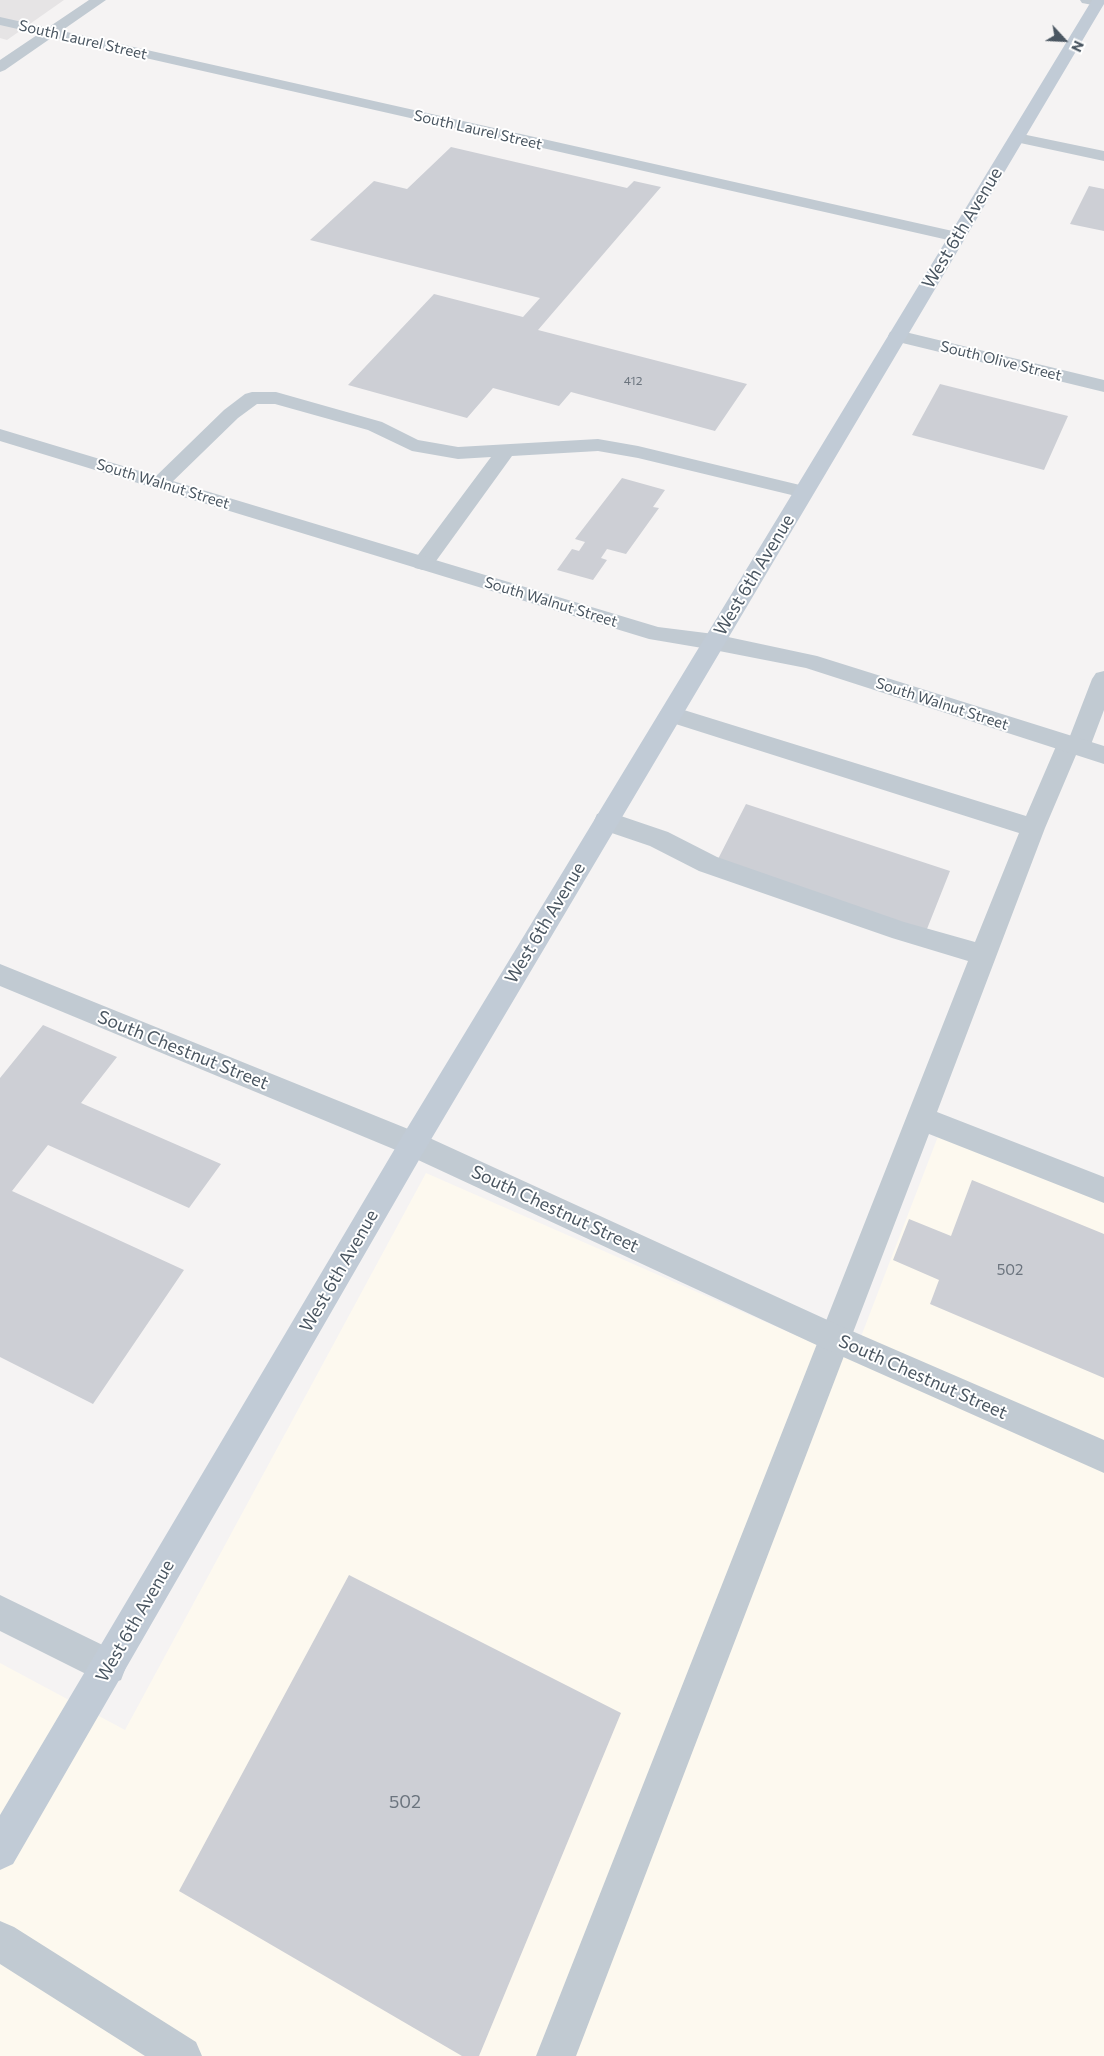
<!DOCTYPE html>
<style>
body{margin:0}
#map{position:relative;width:1104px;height:2056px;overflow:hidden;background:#f5f3f3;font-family:Commissioner,sans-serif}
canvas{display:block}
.north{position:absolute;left:1039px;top:15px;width:50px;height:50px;-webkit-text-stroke:4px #fff;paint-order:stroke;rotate:115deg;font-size:14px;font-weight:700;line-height:20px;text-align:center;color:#4a5661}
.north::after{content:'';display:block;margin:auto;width:18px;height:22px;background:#4a5661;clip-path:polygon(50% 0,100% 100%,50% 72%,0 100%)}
</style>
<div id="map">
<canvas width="1104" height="2056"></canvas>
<div class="north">N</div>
</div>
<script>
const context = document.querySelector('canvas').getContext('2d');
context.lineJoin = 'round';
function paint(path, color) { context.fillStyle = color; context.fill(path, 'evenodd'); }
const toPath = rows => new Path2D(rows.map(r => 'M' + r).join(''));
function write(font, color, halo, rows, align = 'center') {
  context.font = font + ' Commissioner,sans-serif'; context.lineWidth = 4; context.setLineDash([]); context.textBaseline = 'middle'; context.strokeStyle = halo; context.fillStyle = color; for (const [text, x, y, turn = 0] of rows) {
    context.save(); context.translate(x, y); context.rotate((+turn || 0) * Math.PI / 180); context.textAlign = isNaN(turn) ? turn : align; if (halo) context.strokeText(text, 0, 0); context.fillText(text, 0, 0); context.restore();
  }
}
paint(toPath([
 [942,1126,1104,1187,1104,2056,0,2056,0,1663,125,1730,426,1173,852,1360]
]), '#fdf9ef');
paint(toPath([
 [0,0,64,0,7,40,0,38]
]), '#e6e4e5');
paint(toPath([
 [451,147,627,188,634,181,661,187,538,330,747,384,715,431,571,392,559,406,493,388,467,418,348,385,434,294,523,317,540,298,310,240,374,181,407,189],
 [1089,186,1104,189,1104,231,1070,224],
 [940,384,1068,416,1044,470,912,435],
 [622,478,665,490,653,507,659,508,626,554,607,549,601,558,607,560,593,580,557,570,572,549,579,551,585,542,575,539],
 [746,804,950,871,925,934,716,863],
 [43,1025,117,1057,81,1103,221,1164,189,1208,48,1145,12,1191,184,1270,93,1404,0,1357,0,1078],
 [972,1180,1104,1234,1104,1378,930,1304,939,1280,893,1260,909,1219,951,1236],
 [349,1575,621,1713,479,2056,462,2056,179,1891]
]), '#cdcfd5');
paint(toPath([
 [252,392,276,392,382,422,418,440,458,447,598,439,638,446,804,486,811,488,814,492,811,496,804,498,638,458,598,451,512,456,431,568,423,570,415,568,412,563,491,457,458,459,412,451,368,430,275,404,257,404,238,418,167,487,160,489,153,487,150,483,153,479,224,410,245,394,252,392],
 [1104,671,1104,710,1090,747,1086,753,1076,755,1045,828,937,1112,1104,1177,1104,1203,929,1134,576,2056,536,2056,968,961,892,938,699,871,650,846,597,828,594,821,597,814,606,812,615,814,668,832,717,857,904,922,975,942,1019,833,663,720,659,714,663,708,671,706,1026,816,1057,744,1061,738,1070,736,1092,679,1096,673,1104,671]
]), '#c1cad2');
paint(toPath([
 [1080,0,1104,0,1104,4,1098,6,1082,3,1080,0],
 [0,17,957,232,963,233,966,237,963,241,957,242,0,25,0,17],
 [1017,133,1104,151,1104,161,1011,141,1009,138,1011,135,1017,133],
 [897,330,1104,380,1104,392,890,340,888,336,890,332,897,330],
 [0,964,423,1135,845,1328,1104,1440,1104,1473,823,1348,403,1153,0,986,0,964],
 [0,1595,121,1654,126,1667,121,1680,108,1685,0,1631,0,1595],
 [0,1921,14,1927,196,2042,202,2056,145,2056,0,1964,0,1921]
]), '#c1cad2');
paint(toPath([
 [89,0,106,0,5,70,0,72,0,60,89,0],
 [0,429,658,627,714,634,817,656,1104,746,1104,764,806,668,714,650,649,639,0,441,0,429]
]), '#c1cad2');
paint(toPath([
 [1092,0,1104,0,1104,4,423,1153,13,1864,0,1870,0,1815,403,1135,1092,0]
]), '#c1cbd6');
write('12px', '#6b747e', null, [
 ["412",633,381]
]);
write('15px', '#4a5661', '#fff', [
 ["South Laurel Street",83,40,13],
 ["South Laurel Street",478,130,13],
 ["South Olive Street",1001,361,14],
 ["South Walnut Street",163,484,17],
 ["South Walnut Street",551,602,17],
 ["South Walnut Street",942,704,18]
]);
write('15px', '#6b747e', null, [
 ["502",1010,1270]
]);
write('18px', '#4a5661', '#fff', [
 ["West 6th Avenue",962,228,-59],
 ["West 6th Avenue",754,575,-59],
 ["West 6th Avenue",545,923,-59],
 ["South Chestnut Street",183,1050,22],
 ["South Chestnut Street",555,1209,25],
 ["West 6th Avenue",339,1271,-60],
 ["South Chestnut Street",923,1377,24],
 ["West 6th Avenue",135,1621,-60]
]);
write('18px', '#6b747e', null, [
 ["502",405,1802]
]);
</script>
